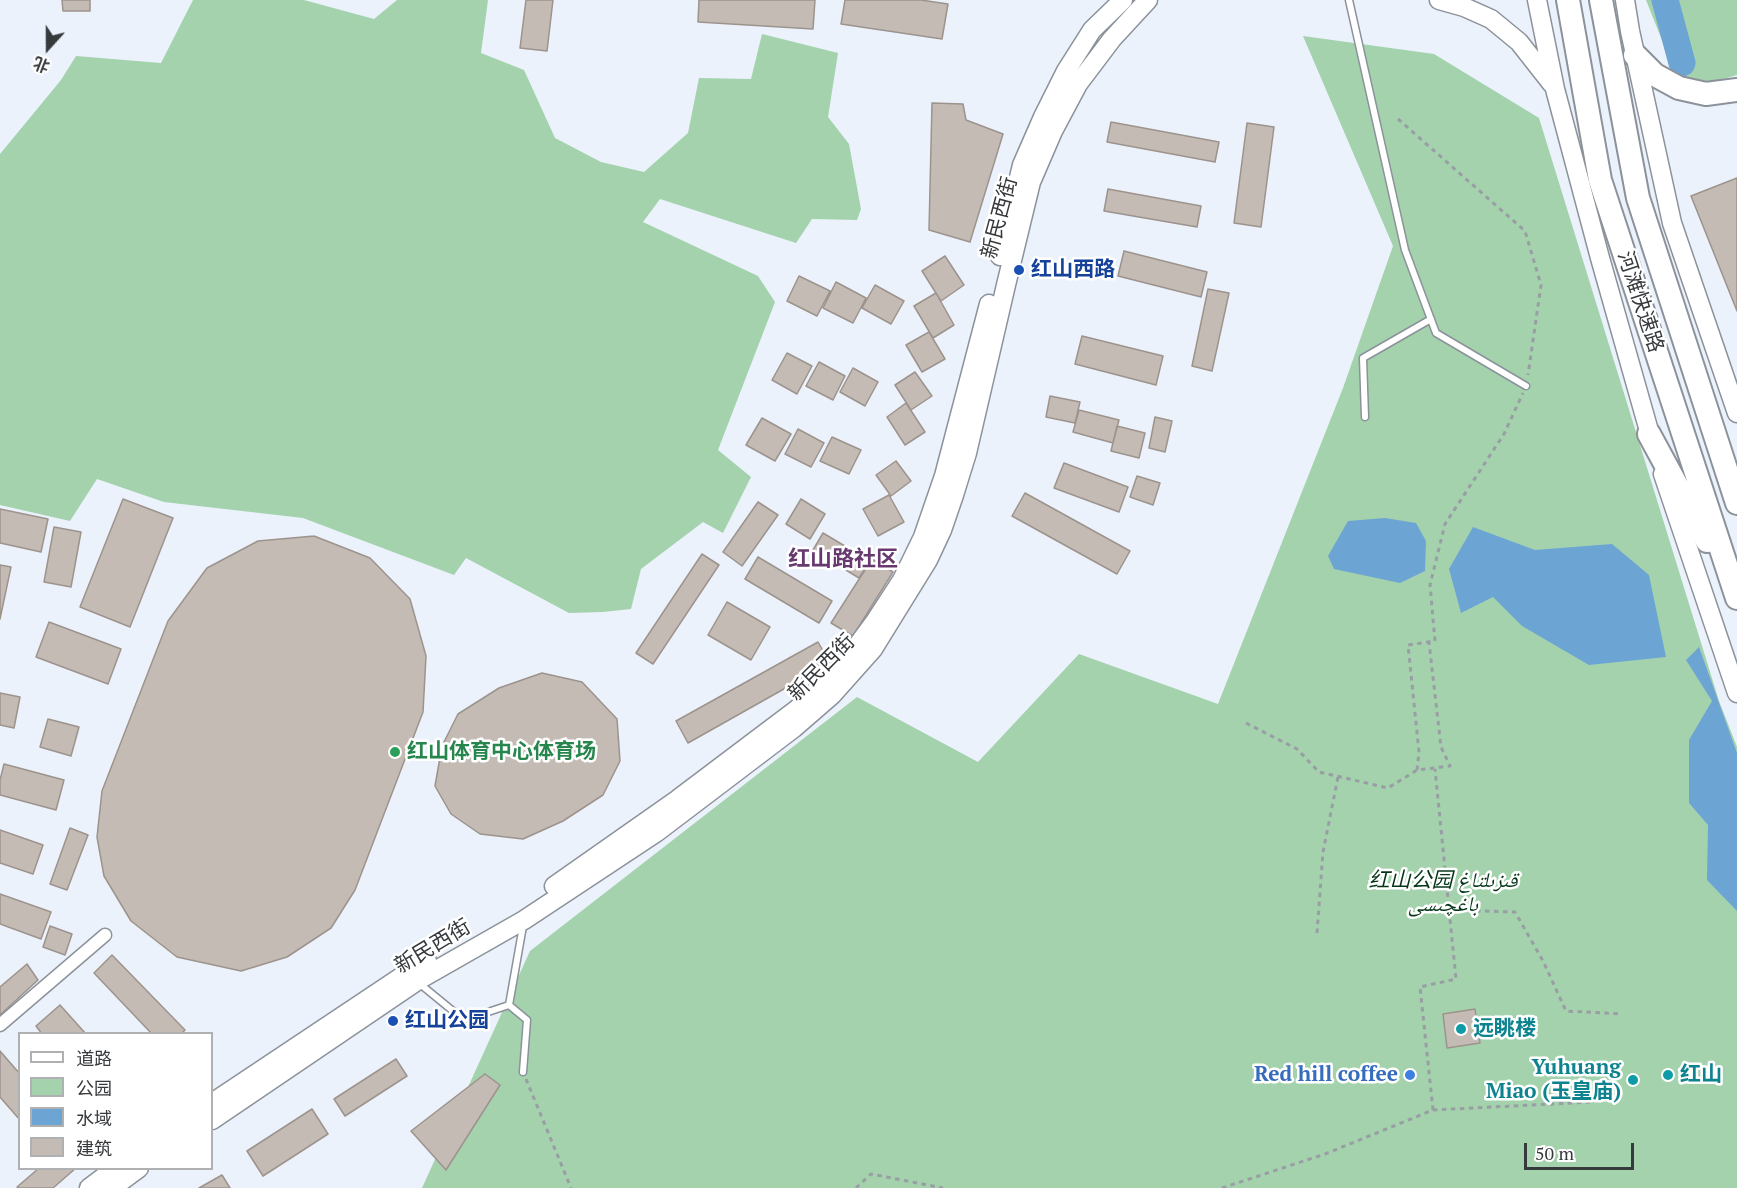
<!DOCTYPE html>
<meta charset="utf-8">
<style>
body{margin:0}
#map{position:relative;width:1737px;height:1188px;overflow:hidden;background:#ebf2fb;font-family:"PT Serif","Noto Sans SC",serif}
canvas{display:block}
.legend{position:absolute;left:18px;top:1032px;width:195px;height:138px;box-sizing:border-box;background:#fff;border:2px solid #afb0b1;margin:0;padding:8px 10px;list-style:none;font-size:18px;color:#373a3d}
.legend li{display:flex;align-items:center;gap:12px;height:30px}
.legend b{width:30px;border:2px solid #afb0b1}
.north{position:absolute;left:18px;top:18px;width:60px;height:60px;-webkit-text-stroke:4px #fff;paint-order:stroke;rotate:201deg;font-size:16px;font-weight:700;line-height:24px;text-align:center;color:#373a3d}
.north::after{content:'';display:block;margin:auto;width:21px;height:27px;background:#373a3d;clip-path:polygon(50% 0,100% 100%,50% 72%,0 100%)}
.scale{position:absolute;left:1524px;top:1143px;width:110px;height:27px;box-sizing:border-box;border:3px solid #373a3d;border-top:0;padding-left:8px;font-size:18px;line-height:21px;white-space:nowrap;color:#373a3d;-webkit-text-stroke:4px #fff;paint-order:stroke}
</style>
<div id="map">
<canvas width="1737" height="1188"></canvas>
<ul class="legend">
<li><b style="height:8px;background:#fff"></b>道路</li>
<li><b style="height:16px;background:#a3d2ad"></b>公园</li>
<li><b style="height:16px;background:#6ca5d4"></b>水域</li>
<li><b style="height:16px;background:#c5bbb5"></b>建筑</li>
</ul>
<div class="north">北</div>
<div class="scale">50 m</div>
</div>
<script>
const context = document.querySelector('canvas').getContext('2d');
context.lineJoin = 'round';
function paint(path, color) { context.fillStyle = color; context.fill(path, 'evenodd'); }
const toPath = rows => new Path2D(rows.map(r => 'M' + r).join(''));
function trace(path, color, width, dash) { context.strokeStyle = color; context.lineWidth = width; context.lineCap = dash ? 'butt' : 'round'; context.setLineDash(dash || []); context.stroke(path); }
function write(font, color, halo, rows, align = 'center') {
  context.font = font + ' "PT Serif","Noto Naskh Arabic","Noto Sans SC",serif'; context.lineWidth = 5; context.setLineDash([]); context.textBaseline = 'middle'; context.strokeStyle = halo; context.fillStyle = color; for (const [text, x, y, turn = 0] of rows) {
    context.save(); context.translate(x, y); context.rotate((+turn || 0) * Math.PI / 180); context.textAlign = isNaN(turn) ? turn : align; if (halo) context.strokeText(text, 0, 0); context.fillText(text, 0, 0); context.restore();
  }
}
paint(toPath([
 [193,0,304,0,374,19,397,0,488,0,481,53,524,70,555,138,601,162,644,172,688,133,699,78,751,79,762,34,838,53,828,117,849,144,861,209,857,220,812,219,796,243,660,199,643,222,758,276,775,302,718,450,751,477,723,533,703,522,641,569,631,609,603,612,569,613,466,558,454,575,303,518,164,502,97,479,70,521,0,505,0,154,61,80,76,56,161,63],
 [1646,0,1737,0,1737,75,1695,87,1673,68],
 [1303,36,1434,54,1539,118,1719,701,1737,747,1737,1188,422,1188,530,951,857,697,978,762,1079,654,1218,704,1343,388,1393,246]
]), '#a3d2ad');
paint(toPath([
 [1385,518,1416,523,1426,541,1425,571,1400,583,1334,569,1328,556,1348,521],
 [1473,527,1535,550,1612,544,1649,575,1666,657,1589,665,1522,626,1493,597,1461,613,1449,569],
 [1699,647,1737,753,1737,911,1707,880,1708,825,1689,803,1689,740,1712,701,1686,660]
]), '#6ca5d4');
trace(toPath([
 [1665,0,1682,63]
]), '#6ca5d4', 27);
const building = toPath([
 [62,0,90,0,90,11,63,11,62,0],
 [526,0,553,0,547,51,520,48,526,0],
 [699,0,815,0,813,29,698,22,699,0],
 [845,0,921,0,948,4,942,39,841,24,845,0],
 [932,103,963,104,966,120,1003,134,970,242,929,230,932,103],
 [1111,122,1219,142,1215,162,1107,142,1111,122],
 [1247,123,1274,127,1261,227,1234,223,1247,123],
 [1737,178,1737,311,1691,196,1737,178],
 [1108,189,1201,206,1197,227,1104,211,1108,189],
 [1124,251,1207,272,1201,297,1118,276,1124,251],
 [945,256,964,285,941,301,922,271,945,256],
 [799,276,830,291,817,316,787,301,799,276],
 [836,282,866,298,853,323,823,308,836,282],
 [875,285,904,301,891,324,862,308,875,285],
 [1208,289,1229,293,1212,371,1192,366,1208,289],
 [936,293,954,325,933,338,914,306,936,293],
 [929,332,945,359,922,372,906,345,929,332],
 [1082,336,1163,356,1156,385,1075,364,1082,336],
 [787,353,812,366,797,394,772,380,787,353],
 [819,362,845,376,833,400,806,386,819,362],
 [853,368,878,382,865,406,840,392,853,368],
 [915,372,932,396,911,410,895,385,915,372],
 [1050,396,1080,402,1075,423,1046,417,1050,396],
 [906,403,925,432,905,445,887,417,906,403],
 [1079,410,1119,420,1113,443,1073,432,1079,410],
 [1155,417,1172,421,1165,452,1149,448,1155,417],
 [762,418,791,434,775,461,746,445,762,418],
 [1117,426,1145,433,1139,458,1111,451,1117,426],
 [798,429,824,443,811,467,785,454,798,429],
 [832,437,861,450,849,474,820,461,832,437],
 [896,461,911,481,891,496,876,475,896,461],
 [1064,463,1128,487,1119,512,1054,488,1064,463],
 [1137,476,1160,483,1153,505,1130,497,1137,476],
 [1025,493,1130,551,1117,574,1012,516,1025,493],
 [889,495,904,522,878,536,863,509,889,495],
 [123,499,173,518,130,627,80,607,123,499],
 [801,499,825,514,810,539,786,524,801,499],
 [758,502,778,515,742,566,723,552,758,502],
 [0,509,48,519,41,552,0,543,0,509],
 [54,527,81,532,71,587,44,582,54,527],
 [823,533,870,561,859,578,813,550,823,533],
 [314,536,370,558,410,599,426,656,423,712,355,890,331,928,287,957,241,971,177,957,131,921,104,876,97,837,102,791,168,621,207,568,258,541,314,536],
 [702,554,719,565,653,664,636,653,702,554],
 [758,557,832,601,819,623,745,579,758,557],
 [872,559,893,572,853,636,831,623,872,559],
 [0,565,11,567,0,619,0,565],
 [727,602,770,627,751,660,708,635,727,602],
 [49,622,121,649,108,684,36,657,49,622],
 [818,642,830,663,688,743,676,721,818,642],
 [542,673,582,682,617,719,620,761,603,795,563,821,523,839,480,834,451,814,435,786,442,746,458,714,499,688,542,673],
 [0,693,20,697,14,728,0,725,0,693],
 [48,719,79,727,71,756,40,747,48,719],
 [4,764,64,780,56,810,0,795,0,780,4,764],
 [70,828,88,835,67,890,50,884,70,828],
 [0,830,43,845,33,874,0,863,0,830],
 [0,894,51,912,41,939,0,924,0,894],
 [50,926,72,934,65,955,43,947,50,926],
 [112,955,185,1030,181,1034,152,1034,94,973,112,955],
 [27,964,38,980,0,1015,0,987,27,964],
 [60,1005,86,1034,42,1034,36,1026,60,1005],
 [1475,1009,1480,1043,1447,1048,1443,1014,1475,1009],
 [0,1051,20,1074,20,1120,0,1097,0,1051],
 [396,1059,407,1076,345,1116,334,1099,396,1059],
 [485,1074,500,1085,446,1170,411,1131,485,1074],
 [312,1109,328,1134,263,1176,247,1151,312,1109],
 [39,1168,76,1168,53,1188,19,1188,17,1187,39,1168],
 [222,1175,230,1188,199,1188,222,1175]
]);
paint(building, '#c5bbb5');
trace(building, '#9d938d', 1.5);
const lane = toPath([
 [1349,0,1405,250,1436,333,1526,386],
 [1365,417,1363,358,1431,319],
 [420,984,464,1020,509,1005,523,926],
 [509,1005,527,1020,523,1072]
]);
const street = toPath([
 [0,1025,105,935]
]);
const secondary = toPath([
 [1439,0,1464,7,1491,19,1519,42,1552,84],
 [1537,0,1555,89,1600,258,1653,445],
 [1625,0,1630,31,1672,223,1737,413],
 [1000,256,1022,165,1043,117,1066,71,1092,30,1123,0],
 [1663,474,1737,693],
 [554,886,678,799,796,710,840,669,876,620,902,580,923,537,944,476,989,304],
 [212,1103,407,973,427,961],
 [212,1120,417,981,524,920,657,832,794,728,832,695,873,649,928,560,942,530,954,495,967,453,1006,285,1031,182,1053,131,1078,84,1112,39,1148,0],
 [89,1188,116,1168],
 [112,1188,139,1168]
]);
const highway = toPath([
 [1568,0,1600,180,1737,598],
 [1601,0,1638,198,1737,503],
 [1635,55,1655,75,1679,88,1706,94,1737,90],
 [1649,434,1707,541]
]);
trace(lane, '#8c929a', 9);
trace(street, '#8c929a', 15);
trace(secondary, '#8c929a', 21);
trace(highway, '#8c929a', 26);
trace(toPath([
 [1398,119,1525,231,1541,285,1528,375],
 [1246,723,1297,749,1319,772,1388,788,1417,770,1450,766,1441,747,1429,642],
 [1417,770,1419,752,1408,645,1435,641,1430,585,1445,524,1504,434,1523,393],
 [1449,910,1515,912,1543,961,1566,1011,1621,1014],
 [1317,933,1323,852,1338,777],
 [526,1079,571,1188],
 [1433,1110,1420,987,1456,979,1435,769],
 [856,1188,871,1174,943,1188],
 [1222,1188,1325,1154,1433,1110,1592,1102,1621,1064]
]), '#999ea4', 3, [4.5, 4.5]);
trace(lane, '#fff', 6);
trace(street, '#fff', 12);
trace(secondary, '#fff', 18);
trace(highway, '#fff', 22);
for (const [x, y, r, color] of [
 [1019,270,6,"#1a4fb4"],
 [395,752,6,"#2e9e5b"],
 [393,1021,6,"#1a4fb4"],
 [1461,1029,6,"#0f9aa8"],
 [1410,1075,6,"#3f7fe0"],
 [1668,1075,6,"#0f9aa8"],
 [1633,1080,6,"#0f9aa8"]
]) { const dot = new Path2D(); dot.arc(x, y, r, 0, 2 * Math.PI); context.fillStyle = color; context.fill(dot); trace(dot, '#fff', 2); }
write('21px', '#373a3d', '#fff', [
 ["新民西街",1000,218,-75],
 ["河滩快速路",1640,302,72],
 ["新民西街",822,668,-45],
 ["新民西街",433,947,-31]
]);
write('bold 21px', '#164399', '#fff', [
 ["红山西路",1031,270],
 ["红山公园",405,1021]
], 'left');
write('bold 21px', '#27864d', '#fff', [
 ["红山体育中心体育场",407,752]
], 'left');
write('italic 21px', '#043517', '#fff', [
 ["红山公园 قىزىلتاغ",1443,881],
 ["باغچىسى",1443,905]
]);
write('bold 21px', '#0d838f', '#fff', [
 ["远眺楼",1473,1029],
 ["Yuhuang",1621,1068,"right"],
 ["Miao (玉皇庙)",1621,1092,"right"],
 ["红山",1680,1075]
], 'left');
write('bold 21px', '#366cbe', '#fff', [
 ["Red hill coffee",1398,1075]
], 'right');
write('bold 22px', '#67396e', '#fff', [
 ["红山路社区",843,560]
]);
</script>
